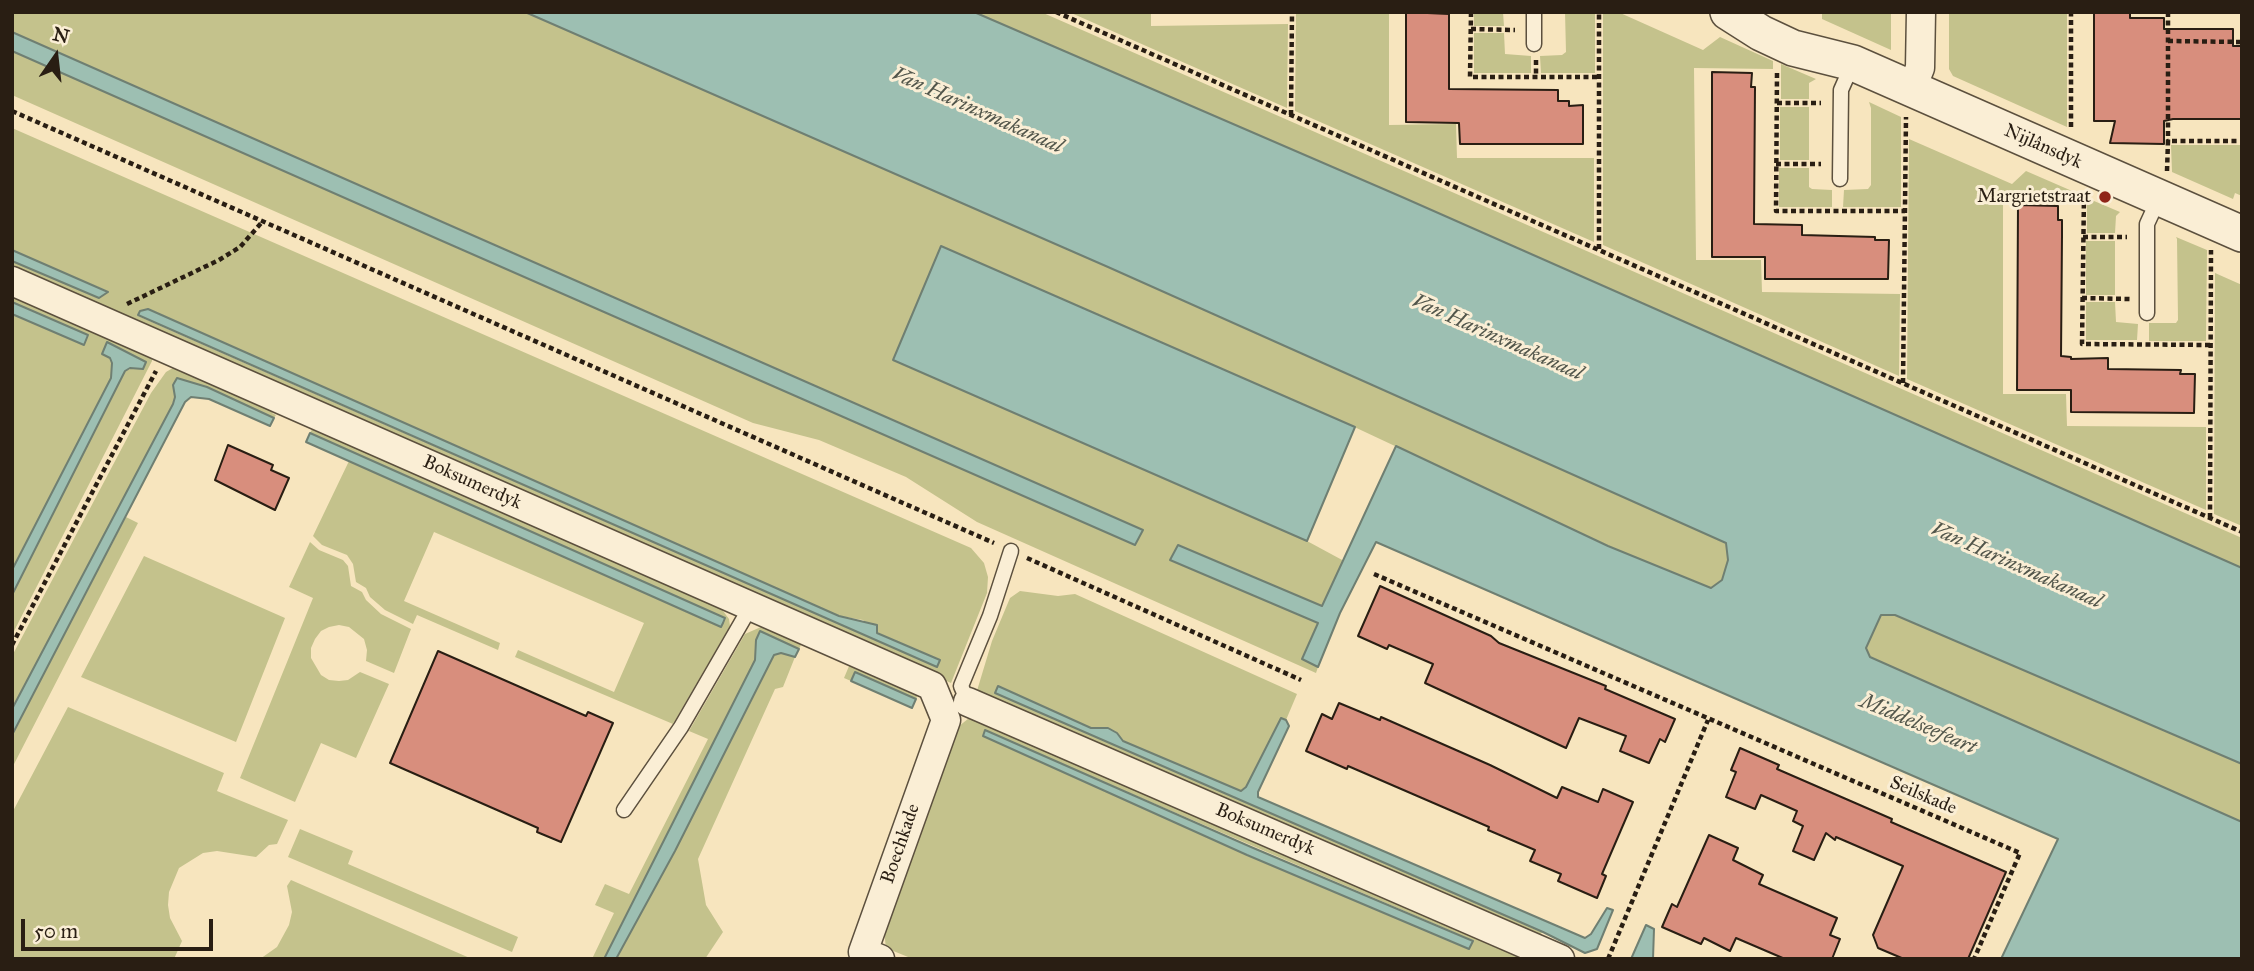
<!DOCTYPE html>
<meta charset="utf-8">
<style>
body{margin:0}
#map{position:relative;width:2254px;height:971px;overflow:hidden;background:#f7e5be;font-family:"IM FELL Great Primer",serif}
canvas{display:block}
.frame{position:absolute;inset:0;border:14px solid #291e13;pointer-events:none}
.north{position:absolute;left:21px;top:21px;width:70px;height:70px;-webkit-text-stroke:5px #faeed5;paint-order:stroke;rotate:14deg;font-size:19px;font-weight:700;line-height:28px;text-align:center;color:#291e13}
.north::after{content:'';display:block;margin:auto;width:24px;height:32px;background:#291e13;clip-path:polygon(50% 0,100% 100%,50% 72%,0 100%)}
.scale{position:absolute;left:21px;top:919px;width:192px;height:32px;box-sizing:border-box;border:4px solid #291e13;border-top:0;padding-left:9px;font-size:21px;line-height:24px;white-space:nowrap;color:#291e13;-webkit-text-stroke:5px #faeed5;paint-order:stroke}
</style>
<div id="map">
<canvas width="2254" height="971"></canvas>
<div class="frame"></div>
<div class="north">N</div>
<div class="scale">50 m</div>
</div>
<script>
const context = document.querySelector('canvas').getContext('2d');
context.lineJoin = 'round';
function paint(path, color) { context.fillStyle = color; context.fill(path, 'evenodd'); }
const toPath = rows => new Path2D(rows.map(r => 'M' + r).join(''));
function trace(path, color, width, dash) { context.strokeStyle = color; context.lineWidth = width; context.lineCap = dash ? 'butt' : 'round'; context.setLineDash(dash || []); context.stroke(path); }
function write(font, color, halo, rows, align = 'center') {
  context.font = font + ' "IM FELL Great Primer",serif'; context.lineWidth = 6; context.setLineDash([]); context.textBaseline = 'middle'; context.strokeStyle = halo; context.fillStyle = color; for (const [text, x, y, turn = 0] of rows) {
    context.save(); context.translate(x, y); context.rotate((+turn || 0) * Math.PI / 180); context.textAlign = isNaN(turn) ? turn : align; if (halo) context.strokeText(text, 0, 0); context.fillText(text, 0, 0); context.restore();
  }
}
paint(toPath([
 [12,12,525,12,1108,267,1726,543,1728,560,1722,580,1711,588,1608,546,1348,424,941,247,894,360,1307,541,1344,561,1322,606,1179,545,1170,560,1318,623,1303,659,1318,667,1316,673,977,522,906,477,819,440,753,423,12,95,12,51,1135,545,1143,530,12,32],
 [974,12,1041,12,2242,538,2242,568,1402,197],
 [1069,12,1151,12,1151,26,1288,24,1287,108],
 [1296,12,1389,12,1389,125,1456,124,1457,158,1594,158,1594,242,1295,111],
 [1474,12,1503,12,1504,26,1474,26],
 [1565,12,1595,12,1595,73,1541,73,1540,56,1562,55,1566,52],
 [1603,12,1618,12,1703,50,1720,37,1773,61,1773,69,1694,68,1696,260,1761,260,1762,292,1900,294,1899,376,1603,245],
 [1822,12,1891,12,1891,50,1822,19],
 [1949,12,2067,12,2067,127,1953,76,1949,69],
 [1474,33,1504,33,1505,54,1531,56,1531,73,1474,73],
 [1781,64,1816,79,1809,83,1809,99,1781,99],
 [1869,102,1901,117,1901,207,1843,207,1844,190,1868,189,1871,185,1871,108],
 [1780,107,1809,107,1809,160,1780,160],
 [12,128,971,548,984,563,988,577,987,593,951,683,12,271,12,261,98,298,107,291,12,250],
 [148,309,839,616,863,620,877,633,940,660,937,667,138,316,140,311],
 [1909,139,2012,184,2026,171,2079,194,2079,204,2003,203,2003,394,2066,394,2067,426,2206,427,2206,510,1907,379],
 [2171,145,2242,145,2242,196,2235,193,2233,199,2172,172],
 [1779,168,1809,168,1809,187,1812,189,1832,190,1832,207,1779,207],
 [2087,198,2120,212,2116,216,2115,233,2087,233],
 [2176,237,2207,250,2206,341,2149,341,2149,323,2176,323,2178,320,2177,239],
 [2086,241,2115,241,2115,295,2086,295],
 [2215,273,2242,285,2242,526,2214,514],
 [12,291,152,355,152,361,12,635,12,595,125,371,136,367,110,358,113,368,111,378,12,570,12,314,83,345,88,335,12,302],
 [2086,302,2115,302,2116,322,2138,324,2137,340,2086,340],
 [178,365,273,411,272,413,276,415,274,418,207,387,173,385,175,397,173,404,12,709,12,656,151,393,166,372],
 [316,422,718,604,729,619,730,626,673,724,515,657,518,650,614,692,644,623,434,532,404,601,500,643,498,650,417,615,413,624,385,610,370,597,366,588,356,582,353,564,347,555,322,545,313,536,349,461,720,627,724,618,310,433],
 [126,517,138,523,12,768,12,735],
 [310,542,319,550,343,560,348,566,351,586,362,592,366,600,381,614,411,629,394,673,366,661,367,650,364,639,349,627,339,625,329,627,321,631,315,639,311,648,311,658,321,675,329,680,339,681,348,680,360,672,389,684,356,758,321,743,295,802,240,778,313,598,289,587],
 [144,556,285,618,236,742,81,677],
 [1020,591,1058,596,1075,594,1297,694,1286,720,1281,718,1246,787,1241,791,1123,741,1117,733,1091,728,998,686,995,693,1543,932,1538,936,976,694,992,641,1010,598],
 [1881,614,1895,615,2242,764,2242,822,1870,657,1866,648],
 [770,623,804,639,799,649,760,632,756,640,755,660,662,847,604,959,592,959,614,913,595,905,605,884,629,894,708,739,689,731,745,634],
 [781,653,795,657,783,687,775,689,698,859,706,905,723,932,705,959,616,959,675,851,774,655],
 [852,659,920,690,916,699,855,672,851,681,844,678],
 [68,707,224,773,217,791,288,820,277,844,269,845,256,857,217,851,203,853,179,868,169,892,168,905,170,918,182,941,174,959,12,959,12,813],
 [974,714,1538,959,913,959,886,948,883,923,958,727],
 [985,731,1472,940,1472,941,1469,948,1247,855],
 [300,829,353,851,348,864,518,937,512,952,288,857],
 [291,880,472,959,260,959,277,947,289,925,292,912,287,886]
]), '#c4c28c');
const water = toPath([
 [525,12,974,12,1402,197,2242,568,2242,764,1895,615,1881,615,1866,648,1870,657,2242,822,2242,959,2001,959,2058,839,1376,542,1340,613,1318,667,1302,659,1318,623,1170,560,1178,545,1322,606,1396,446,1608,546,1711,588,1722,580,1728,560,1726,543,1108,267,525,12],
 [12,32,447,224,1143,530,1135,545,440,240,12,51,12,32],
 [941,246,1355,427,1307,541,893,360,941,246],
 [12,250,108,292,99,298,12,261,12,250],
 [12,302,88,335,84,345,12,314,12,302],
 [148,309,839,616,877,625,877,633,940,660,937,667,138,315,140,311,148,309],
 [107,342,146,362,143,369,130,368,125,371,12,595,12,570,111,378,112,363,110,358,102,354,107,342],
 [177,378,207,387,274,418,270,426,209,399,191,397,185,402,12,735,12,709,173,404,175,397,173,385,177,378],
 [310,433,725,618,723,623,721,627,306,442,310,433],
 [760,631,799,649,795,657,781,653,774,655,675,851,616,959,604,959,755,660,756,640,760,631],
 [855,672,916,699,912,708,851,681,855,672],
 [998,686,1091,728,1108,728,1117,733,1123,741,1241,791,1246,787,1281,718,1286,720,1289,726,1258,792,1258,797,1585,938,1591,934,1607,908,1613,910,1597,949,1585,953,1543,932,995,693,998,686],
 [985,730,1251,847,1473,941,1469,949,1247,855,983,736,985,730],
 [1646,925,1654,929,1653,959,1631,959,1646,925]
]);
paint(water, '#9dbfb2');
trace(water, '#6f7f72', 2);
const building = toPath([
 [1406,12,1449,14,1449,89,1558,90,1558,101,1569,101,1569,106,1583,105,1583,144,1460,144,1459,123,1406,122,1406,12],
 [2094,12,2130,12,2130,18,2164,18,2164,29,2233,29,2233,46,2242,46,2242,119,2173,119,2164,121,2164,144,2110,143,2115,121,2094,121,2094,12],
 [1712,72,1752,73,1751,87,1755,87,1754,224,1802,225,1802,235,1875,237,1875,240,1889,240,1888,279,1765,279,1765,257,1712,257,1712,72],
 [2018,205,2058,206,2058,220,2062,220,2062,235,2061,356,2071,357,2071,359,2108,358,2108,369,2181,370,2180,374,2195,374,2194,413,2071,412,2071,390,2017,390,2018,205],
 [228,445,273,465,271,470,289,478,275,510,215,480,228,445],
 [1380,586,1491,636,1499,643,1606,686,1605,689,1675,719,1665,742,1660,739,1649,763,1620,751,1626,736,1579,718,1566,748,1425,683,1433,664,1389,645,1387,649,1358,636,1380,586],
 [438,651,586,716,588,712,613,723,561,842,537,832,538,828,390,763,438,651],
 [1339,703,1380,720,1381,717,1490,765,1557,798,1562,787,1598,802,1603,789,1633,802,1602,874,1606,876,1597,898,1558,881,1561,874,1530,861,1535,850,1488,830,1489,827,1348,766,1347,769,1306,751,1322,714,1332,719,1339,703],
 [1740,748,1779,765,1777,769,1892,819,1891,822,2006,872,1968,959,1904,959,1878,948,1873,935,1903,866,1836,837,1835,840,1826,833,1814,860,1793,851,1803,826,1793,821,1797,811,1761,795,1755,809,1726,797,1736,772,1731,770,1740,748],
 [1709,835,1738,848,1733,860,1763,875,1759,884,1837,918,1830,935,1840,939,1832,959,1785,959,1736,938,1730,951,1704,938,1701,944,1662,927,1672,904,1677,907,1709,835]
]);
paint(building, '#d88e7d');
trace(building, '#291e13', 2);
const service = toPath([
 [1534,12,1534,44],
 [1840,179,1841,90,1853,63],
 [2147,313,2147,224,2159,198],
 [968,702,961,686,990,616,1011,551],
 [624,810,681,727,751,606]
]);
const minor = toPath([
 [1911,90,1920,68,1921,12],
 [12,281,932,686,946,720,863,952,880,959],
 [968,702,1560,959]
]);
const tertiary = toPath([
 [1728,12,1761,33,1793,48,1853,63,2242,234]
]);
trace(service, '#5c503e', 17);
trace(minor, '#5c503e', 31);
trace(tertiary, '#5c503e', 38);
trace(toPath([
 [1056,12,2242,532],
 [1471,12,1470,77,1599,77],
 [2168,12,2168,141],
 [1471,29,1515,30],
 [2168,41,2242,42],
 [1536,60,1536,77],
 [1777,73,1776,211,1905,211],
 [1777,103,1821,103],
 [12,111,994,543],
 [1291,115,1292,12],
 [2071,127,2071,12],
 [1776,164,1821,164],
 [2167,171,2168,141,2242,141],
 [2084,195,2082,344,2211,345],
 [2083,237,2127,237],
 [1599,249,1599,12],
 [2082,298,2130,299],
 [127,304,219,260,240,247,263,221],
 [1903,383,1906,117],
 [2210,518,2211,250],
 [1027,558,1301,680],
 [1374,574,2020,853,1974,959],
 [12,645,156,371],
 [1608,959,1708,720]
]), '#291e13', 4.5, [5, 3.5]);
trace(service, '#faeed5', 14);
trace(minor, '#faeed5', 28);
trace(tertiary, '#faeed5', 35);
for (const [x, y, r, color] of [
 [2105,197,7,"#8f2418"]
]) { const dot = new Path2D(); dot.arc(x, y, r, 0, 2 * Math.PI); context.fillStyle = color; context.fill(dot); trace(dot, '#faeed5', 2.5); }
write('19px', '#291e13', '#faeed5', [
 ["Nijlânsdyk",2043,147,24],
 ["Boksumerdyk",472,483,24],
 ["Seilskade",1923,796,23],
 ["Boksumerdyk",1265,830,23],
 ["Boechkade",901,844,-71]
]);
write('19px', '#291e13', '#faeed5', [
 ["Margrietstraat",2091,197]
], 'right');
write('italic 21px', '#52564b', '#faeed5', [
 ["Van Harinxmakanaal",977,111,24],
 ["Van Harinxmakanaal",1497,338,24],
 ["Van Harinxmakanaal",2016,566,24],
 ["Middelseefeart",1918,725,23]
]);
</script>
